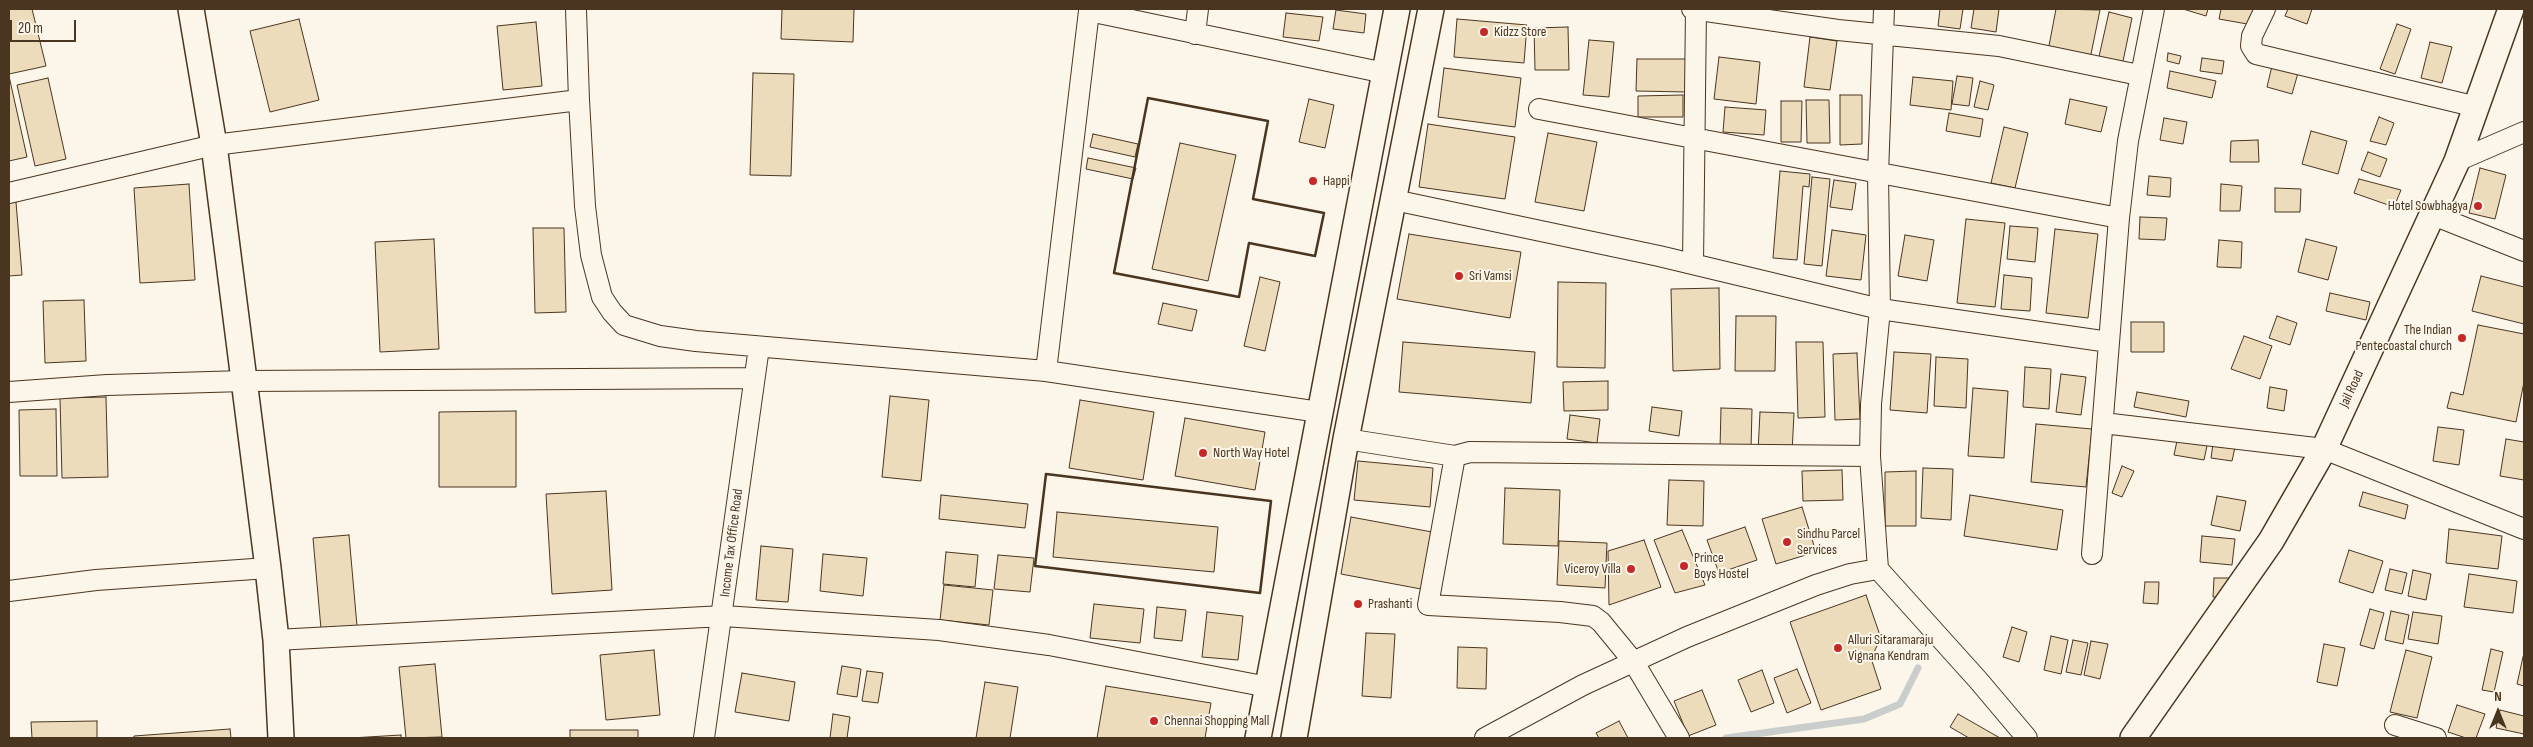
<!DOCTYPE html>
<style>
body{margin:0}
#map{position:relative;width:2533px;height:747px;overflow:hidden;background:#fbf6e9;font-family:"Sofia Sans Condensed",sans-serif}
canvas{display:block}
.frame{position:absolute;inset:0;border:10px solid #4a3520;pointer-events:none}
.north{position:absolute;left:2473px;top:687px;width:50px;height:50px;-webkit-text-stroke:4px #fbf6e9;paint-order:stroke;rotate:0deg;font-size:14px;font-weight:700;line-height:20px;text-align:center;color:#4a3520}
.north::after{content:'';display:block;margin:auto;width:18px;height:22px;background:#4a3520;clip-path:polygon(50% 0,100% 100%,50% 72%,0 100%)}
.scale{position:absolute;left:10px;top:20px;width:66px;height:22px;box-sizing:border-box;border:2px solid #4a3520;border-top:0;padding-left:6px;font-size:15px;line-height:18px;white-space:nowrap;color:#4a3520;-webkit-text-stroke:4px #fbf6e9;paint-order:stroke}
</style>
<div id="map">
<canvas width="2533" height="747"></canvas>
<div class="frame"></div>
<div class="north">N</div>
<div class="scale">20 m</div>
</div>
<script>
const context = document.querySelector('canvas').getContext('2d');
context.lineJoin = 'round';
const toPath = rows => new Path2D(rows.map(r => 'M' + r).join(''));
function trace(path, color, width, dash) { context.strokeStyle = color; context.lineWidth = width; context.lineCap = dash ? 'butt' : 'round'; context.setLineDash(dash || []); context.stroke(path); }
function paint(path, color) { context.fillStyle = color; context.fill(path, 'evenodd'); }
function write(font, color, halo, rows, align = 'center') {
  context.font = font + ' "Sofia Sans Condensed",sans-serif'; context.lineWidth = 4; context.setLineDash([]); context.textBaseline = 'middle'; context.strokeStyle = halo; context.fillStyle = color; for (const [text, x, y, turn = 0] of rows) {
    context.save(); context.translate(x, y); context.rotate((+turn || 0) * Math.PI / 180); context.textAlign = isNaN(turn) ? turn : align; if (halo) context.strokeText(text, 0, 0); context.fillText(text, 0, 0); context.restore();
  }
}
trace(toPath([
 [1726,738,1864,719,1900,704,1918,668]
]), '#c9cecd', 7);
const building = toPath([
 [9,9,32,9,46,66,9,74,9,9],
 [782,9,854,9,853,42,781,39,782,9],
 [1940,9,1963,9,1960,29,1938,26,1940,9],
 [1974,9,1999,9,1996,32,1971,28,1974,9],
 [2056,9,2100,10,2090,59,2048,51,2056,9],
 [2183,9,2208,9,2206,16,2183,9],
 [2221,9,2256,9,2253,25,2219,19,2221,9],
 [2288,9,2312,9,2307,24,2285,16,2288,9],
 [1336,10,1366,14,1364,33,1333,29,1336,10],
 [2109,12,2132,18,2122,66,2098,61,2109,12],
 [1286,13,1323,17,1319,41,1283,37,1286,13],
 [299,19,319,100,270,112,250,31,299,19],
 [1457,19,1527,25,1524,63,1454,57,1457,19],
 [536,22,542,86,503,90,497,26,536,22],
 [2397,24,2411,29,2395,74,2380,69,2397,24],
 [1568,27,1569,70,1535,70,1534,28,1568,27],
 [1810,37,1837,41,1830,90,1804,87,1810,37],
 [1589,40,1614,42,1609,97,1583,95,1589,40],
 [2430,42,2452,47,2442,83,2421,78,2430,42],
 [2168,53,2181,56,2179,64,2167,61,2168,53],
 [1719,57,1760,62,1756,104,1714,99,1719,57],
 [2202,58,2224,61,2222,74,2200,71,2202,58],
 [1637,59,1688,59,1687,92,1636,91,1637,59],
 [2272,66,2298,73,2292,94,2267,87,2272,66],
 [1444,68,1521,78,1515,127,1438,117,1444,68],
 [2170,71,2216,81,2212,98,2167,88,2170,71],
 [753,73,794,74,791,176,750,175,753,73],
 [9,76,27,157,9,161,9,76],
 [1957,76,1973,78,1969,106,1952,104,1957,76],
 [1913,77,1953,81,1951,110,1910,105,1913,77],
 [48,78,66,159,35,166,17,85,48,78],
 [1980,81,1994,85,1988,110,1974,107,1980,81],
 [1683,95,1683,117,1638,117,1638,96,1683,95],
 [1840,95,1862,95,1862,144,1840,145,1840,95],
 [1309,99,1334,105,1325,148,1299,142,1309,99],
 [2070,99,2107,107,2101,132,2065,124,2070,99],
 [1806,100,1829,100,1830,143,1807,143,1806,100],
 [1781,101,1802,101,1801,142,1781,142,1781,101],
 [1725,107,1766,110,1764,135,1723,132,1725,107],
 [1949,113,1983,119,1980,137,1946,131,1949,113],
 [2379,117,2394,123,2386,145,2370,141,2379,117],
 [2164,118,2187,122,2183,144,2160,140,2164,118],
 [1428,124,1515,137,1505,199,1419,187,1428,124],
 [2004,127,2028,133,2015,188,1991,183,2004,127],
 [2311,131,2347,141,2338,174,2302,164,2311,131],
 [1548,133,1597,142,1584,211,1535,202,1548,133],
 [1093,134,1138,144,1135,157,1090,147,1093,134],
 [2258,140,2259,162,2230,162,2231,141,2258,140],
 [1180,143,1236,155,1208,281,1152,269,1180,143],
 [2368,152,2387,159,2380,177,2361,170,2368,152],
 [1088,158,1136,168,1133,179,1086,169,1088,158],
 [2480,168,2506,175,2495,219,2469,213,2480,168],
 [1780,171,1810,174,1809,187,1803,186,1797,260,1773,258,1780,171],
 [2149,176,2171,178,2170,197,2147,195,2149,176],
 [1812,177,1830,179,1822,266,1804,264,1812,177],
 [2359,179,2401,190,2394,207,2354,193,2359,179],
 [1834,180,1856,183,1852,210,1830,207,1834,180],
 [189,184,195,280,140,283,134,188,189,184],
 [2221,184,2242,186,2240,211,2220,211,2221,184],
 [2275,188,2301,189,2300,212,2275,212,2275,188],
 [16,202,22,275,9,276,9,203,16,202],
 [2140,217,2167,218,2165,240,2139,239,2140,217],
 [1966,219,2005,223,1995,307,1957,303,1966,219],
 [2010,226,2038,228,2035,262,2007,259,2010,226],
 [533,228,564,228,566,312,535,313,533,228],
 [2055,229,2098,234,2088,318,2046,313,2055,229],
 [1832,230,1866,235,1861,280,1826,276,1832,230],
 [1409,234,1521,252,1510,318,1397,299,1409,234],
 [1905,235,1934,240,1927,281,1898,276,1905,235],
 [434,239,439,349,380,352,375,242,434,239],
 [2306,239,2337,247,2328,280,2298,272,2306,239],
 [2219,240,2242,242,2241,268,2217,267,2219,240],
 [2004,275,2032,278,2030,311,2001,309,2004,275],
 [2481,276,2524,287,2524,324,2472,311,2481,276],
 [1260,277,1280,282,1265,351,1244,346,1260,277],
 [1558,282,1606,283,1605,368,1557,367,1558,282],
 [1719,288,1720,369,1673,371,1671,289,1719,288],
 [2330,293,2370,302,2366,320,2326,311,2330,293],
 [84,300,86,361,45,363,43,301,84,300],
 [1163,303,1197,310,1192,331,1158,324,1163,303],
 [1736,316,1776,316,1775,371,1735,371,1736,316],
 [2277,316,2297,323,2290,345,2269,338,2277,316],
 [2131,322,2164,322,2164,352,2131,352,2131,322],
 [2478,325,2524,334,2524,382,2516,422,2447,408,2451,392,2463,395,2478,325],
 [2244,336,2272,346,2260,379,2231,369,2244,336],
 [1403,342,1535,352,1531,403,1399,392,1403,342],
 [1796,342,1823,342,1825,417,1798,418,1796,342],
 [1894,352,1931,354,1927,413,1890,410,1894,352],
 [1857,353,1860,419,1835,420,1833,354,1857,353],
 [1936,357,1968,359,1966,408,1934,406,1936,357],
 [2025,367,2051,369,2049,409,2023,407,2025,367],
 [2061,374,2086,377,2081,415,2056,412,2061,374],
 [1608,381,1608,410,1564,411,1563,382,1608,381],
 [2270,387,2287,390,2284,411,2267,408,2270,387],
 [1973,388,2008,391,2004,458,1968,456,1973,388],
 [2137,392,2189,401,2186,417,2134,407,2137,392],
 [890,396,929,400,921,481,882,477,890,396],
 [106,397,108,477,62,478,60,398,106,397],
 [1080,400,1154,412,1143,480,1069,468,1080,400],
 [1652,407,1682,411,1679,436,1649,431,1652,407],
 [1721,408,1752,409,1751,450,1720,449,1721,408],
 [56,409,57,476,20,476,19,410,56,409],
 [516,411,516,487,439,487,439,412,516,411],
 [1760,412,1794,413,1792,453,1758,452,1760,412],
 [1570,415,1600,419,1597,443,1567,439,1570,415],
 [1185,418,1265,432,1255,490,1175,476,1185,418],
 [2036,424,2092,429,2086,487,2031,482,2036,424],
 [2438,427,2464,430,2459,465,2433,461,2438,427],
 [2178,436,2208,441,2204,460,2174,455,2178,436],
 [2506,439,2524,442,2524,480,2500,476,2506,439],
 [2213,444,2235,447,2232,461,2211,458,2213,444],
 [1358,461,1433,468,1430,507,1354,500,1358,461],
 [2122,466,2134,471,2122,497,2112,493,2122,466],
 [1923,468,1953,469,1951,520,1921,518,1923,468],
 [1842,470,1843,500,1803,501,1802,471,1842,470],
 [1916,471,1916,526,1885,526,1885,472,1916,471],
 [1669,480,1704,481,1703,526,1667,525,1669,480],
 [1505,488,1560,490,1558,546,1503,544,1505,488],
 [606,491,612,590,552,594,546,494,606,491],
 [2363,492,2408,505,2405,519,2359,506,2363,492],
 [941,495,1028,504,1025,528,939,519,941,495],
 [1970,495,2063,510,2057,550,1964,536,1970,495],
 [2217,496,2246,501,2240,531,2211,525,2217,496],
 [1802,507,1816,552,1776,564,1762,519,1802,507],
 [1057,512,1218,527,1214,572,1053,557,1057,512],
 [1351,517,1432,532,1421,589,1341,574,1351,517],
 [1745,527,1757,560,1719,573,1707,540,1745,527],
 [2449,529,2502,536,2498,569,2446,563,2449,529],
 [1682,530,1705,585,1675,593,1654,540,1682,530],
 [349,535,357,626,321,629,313,538,349,535],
 [2202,536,2235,539,2232,565,2200,562,2202,536],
 [1644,540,1661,587,1609,605,1608,551,1644,540],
 [1559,541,1607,543,1605,588,1557,585,1559,541],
 [761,546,793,549,788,602,756,600,761,546],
 [2349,550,2383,561,2373,593,2339,582,2349,550],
 [946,552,978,555,975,587,943,584,946,552],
 [823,554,867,558,863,596,820,591,823,554],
 [998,555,1034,558,1030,592,994,589,998,555],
 [2390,569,2407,573,2402,594,2385,590,2390,569],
 [2413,570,2431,574,2426,600,2408,596,2413,570],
 [2469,574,2517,581,2513,613,2464,607,2469,574],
 [2214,578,2230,578,2230,598,2213,597,2214,578],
 [2145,582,2159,582,2158,604,2143,603,2145,582],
 [944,585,993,590,989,625,940,620,944,585],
 [1866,595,1881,638,1871,658,1881,689,1821,710,1790,622,1866,595],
 [1094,604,1144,609,1140,643,1090,638,1094,604],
 [1157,607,1186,610,1182,641,1154,638,1157,607],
 [2370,609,2384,613,2374,649,2360,645,2370,609],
 [2391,611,2409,615,2403,644,2385,640,2391,611],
 [1207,612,1243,616,1238,660,1202,657,1207,612],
 [2413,612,2442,616,2438,644,2408,639,2413,612],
 [2012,627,2027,632,2019,662,2003,657,2012,627],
 [1366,633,1395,634,1391,698,1362,696,1366,633],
 [2051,636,2068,640,2061,674,2044,670,2051,636],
 [2073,640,2088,643,2081,675,2066,672,2073,640],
 [2091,641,2108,644,2100,679,2084,675,2091,641],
 [2324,644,2345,648,2337,686,2317,682,2324,644],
 [1458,647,1487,648,1486,689,1457,688,1458,647],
 [2491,649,2503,652,2494,692,2482,690,2491,649],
 [654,650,660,715,606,720,600,655,654,650],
 [2406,650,2432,657,2417,718,2390,712,2406,650],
 [2523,657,2524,658,2524,686,2517,684,2523,657],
 [435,664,442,737,406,738,399,667,435,664],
 [842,666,861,669,857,697,837,694,842,666],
 [1797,669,1811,703,1787,713,1774,678,1797,669],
 [1762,670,1774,703,1751,712,1738,680,1762,670],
 [867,671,883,673,878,703,862,701,867,671],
 [742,673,795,682,789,721,735,712,742,673],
 [985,682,1018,687,1010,738,976,738,985,682],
 [1106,686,1211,703,1205,738,1097,738,1106,686],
 [1702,690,1716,725,1688,736,1674,701,1702,690],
 [2457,705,2485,714,2476,738,2466,738,2448,732,2457,705],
 [2500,710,2524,716,2524,734,2496,728,2500,710],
 [833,714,850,717,847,738,830,738,833,714],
 [1958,714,2000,738,1969,738,1950,727,1958,714],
 [97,721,97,738,32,738,31,722,97,721],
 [1619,721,1628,738,1599,738,1596,733,1619,721],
 [230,729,231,738,134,738,134,736,230,729],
 [570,730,638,730,638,738,570,738,570,730],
 [401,735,401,738,351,738,401,735]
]);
paint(building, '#ecdcbc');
trace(building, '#4a3520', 1);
const minor = toPath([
 [1692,9,1838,30,1999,46,2139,75],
 [1884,9,1878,174,1880,309,2109,342],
 [2265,9,2252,36,2251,46,2256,54,2477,107],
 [1195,34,1198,9],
 [579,100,585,206,591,255,602,297,612,312,624,325,660,336,696,341,1046,371,1319,412],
 [1539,109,2119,218],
 [2457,161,2524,132],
 [9,193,214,145,579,100,576,9],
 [1394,200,1659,256,1880,309,1871,404,1870,456,1878,569],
 [2433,215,2524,251],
 [1693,264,1696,9],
 [1046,371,1089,11,1385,73],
 [9,392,107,385,244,381,753,378],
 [2103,423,2324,449,2524,529],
 [1346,439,1455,456],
 [2092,554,2119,218,2128,141,2154,9],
 [9,591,96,580,268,568],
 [276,640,723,616,939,630,1049,645,1268,687],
 [2395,725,2436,738],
 [704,738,759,347],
 [1485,738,1583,685,1687,637,1816,585,1850,574,1878,569,1978,680,2027,738],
 [1679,738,1633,661,1601,622,1593,616,1560,612,1428,605,1455,456,1470,452,1870,456]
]);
const tertiary = toPath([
 [191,9,214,145,268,568,276,640,281,738],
 [1258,738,1397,9],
 [1294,738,1346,439,1431,9],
 [2133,738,2271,541,2324,449,2457,161,2511,9]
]);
trace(minor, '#4a3520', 22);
trace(tertiary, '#4a3520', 28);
trace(minor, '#fbf6e9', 20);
trace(tertiary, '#fbf6e9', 25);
trace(toPath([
 [1148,98,1268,121,1253,199,1324,213,1315,256,1249,243,1239,297,1114,273,1148,98],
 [1046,474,1271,501,1260,593,1035,566,1046,474]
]), '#4a3520', 2.5);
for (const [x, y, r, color] of [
 [1484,32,5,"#c62828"],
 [1313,181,5,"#c62828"],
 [2478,206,5,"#c62828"],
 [1459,276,5,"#c62828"],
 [2462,338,5,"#c62828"],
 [1203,453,5,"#c62828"],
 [1787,542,5,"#c62828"],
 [1684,566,5,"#c62828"],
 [1631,569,5,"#c62828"],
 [1358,604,5,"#c62828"],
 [1838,648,5,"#c62828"],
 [1154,721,5,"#c62828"]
]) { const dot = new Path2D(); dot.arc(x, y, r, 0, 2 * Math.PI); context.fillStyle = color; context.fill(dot); trace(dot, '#fbf6e9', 2); }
write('14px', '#4a3520', '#fbf6e9', [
 ["Kidzz Store",1494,32],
 ["Happi",1323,181],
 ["Hotel Sowbhagya",2468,206,"right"],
 ["Sri Vamsi",1469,276],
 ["The Indian",2452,330,"right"],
 ["Pentecoastal church",2452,346,"right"],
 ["North Way Hotel",1213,453],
 ["Sindhu Parcel",1797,534],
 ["Services",1797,550],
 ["Prince",1694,558],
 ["Boys Hostel",1694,574],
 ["Viceroy Villa",1621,569,"right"],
 ["Prashanti",1368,604],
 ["Alluri Sitaramaraju",1848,640],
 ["Vignana Kendram",1848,656],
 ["Chennai Shopping Mall",1164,721]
], 'left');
write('14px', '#4a3520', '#fbf6e9', [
 ["Jail Road",2352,389,-65],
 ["Income Tax Office Road",732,543,-83]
]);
</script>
